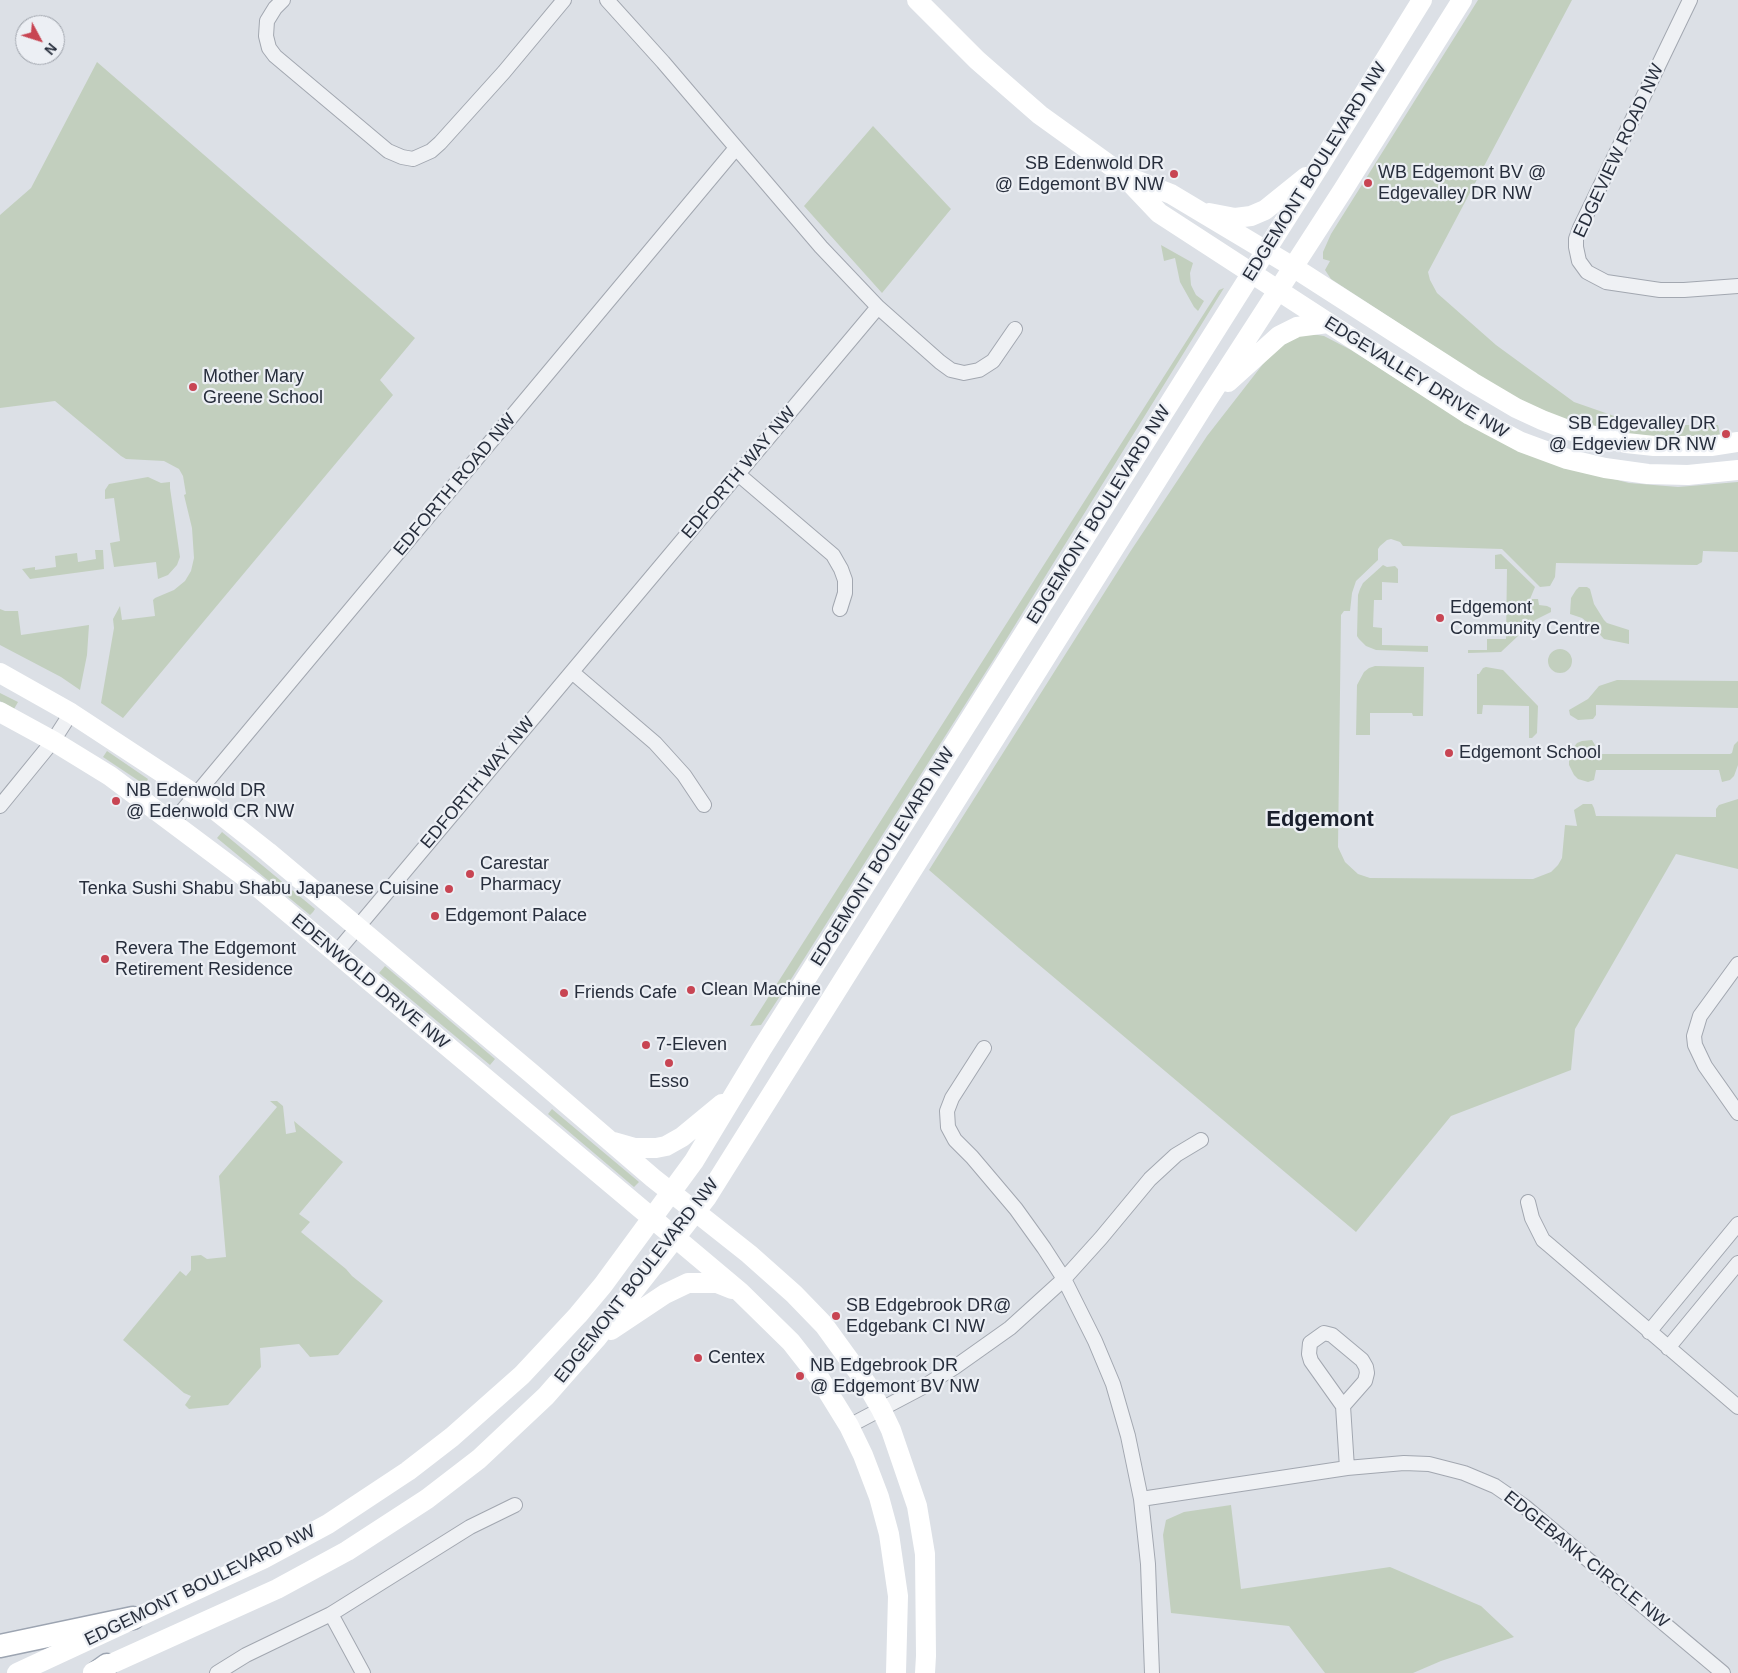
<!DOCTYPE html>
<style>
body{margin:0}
#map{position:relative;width:1738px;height:1673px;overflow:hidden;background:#dce0e6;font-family:Helvetica,sans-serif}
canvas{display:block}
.north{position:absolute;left:15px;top:15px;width:50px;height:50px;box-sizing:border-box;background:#eceff4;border:1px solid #9da2aa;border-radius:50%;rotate:130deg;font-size:14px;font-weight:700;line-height:20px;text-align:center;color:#272e3c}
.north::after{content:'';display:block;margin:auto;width:18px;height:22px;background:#c84553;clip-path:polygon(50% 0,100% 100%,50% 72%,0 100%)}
</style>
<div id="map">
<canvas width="1738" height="1673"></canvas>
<div class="north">N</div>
</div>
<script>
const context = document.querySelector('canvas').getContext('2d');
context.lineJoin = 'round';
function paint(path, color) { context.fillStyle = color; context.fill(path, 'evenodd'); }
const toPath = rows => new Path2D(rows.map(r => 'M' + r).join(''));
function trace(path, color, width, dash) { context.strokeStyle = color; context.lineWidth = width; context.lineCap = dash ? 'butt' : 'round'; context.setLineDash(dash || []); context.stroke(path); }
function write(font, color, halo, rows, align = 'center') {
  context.font = font + ' Helvetica,sans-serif'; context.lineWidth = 4.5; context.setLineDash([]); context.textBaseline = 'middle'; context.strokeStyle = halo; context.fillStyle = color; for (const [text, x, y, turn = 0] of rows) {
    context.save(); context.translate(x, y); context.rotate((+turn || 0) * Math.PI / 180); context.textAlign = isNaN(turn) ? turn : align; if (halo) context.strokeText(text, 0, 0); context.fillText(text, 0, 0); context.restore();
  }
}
paint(toPath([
 [1478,0,1572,0,1428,272,1430,280,1437,293,1496,345,1574,402,1617,417,1643,422,1676,425,1718,425,1720,435,1692,437,1641,436,1607,431,1563,419,1509,395,1331,279,1325,270,1330,261,1323,259,1323,252,1331,234],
 [97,62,415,338,380,380,393,395,123,718,101,703,114,628,113,619,120,606,122,620,155,616,153,600,155,598,174,590,185,581,191,571,194,558,192,528,184,495,186,494,183,476,179,469,164,461,126,459,121,456,55,401,0,408,0,215,31,188],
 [873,126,951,209,882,293,804,206],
 [1161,245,1193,263,1190,273,1191,285,1196,295,1204,301,1198,311,1194,307,1180,282,1175,258,1164,261],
 [1224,288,994,659,788,984,761,1025,750,1026,1219,290],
 [1312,334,1324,336,1351,350,1417,392,1566,467,1629,483,1678,487,1738,482,1738,552,1703,551,1702,562,1697,565,1556,563,1555,577,1550,586,1540,587,1502,549,1403,546,1400,542,1391,539,1387,540,1380,546,1378,549,1378,560,1356,581,1352,593,1350,611,1344,611,1341,615,1338,847,1345,862,1358,874,1370,878,1533,879,1551,872,1558,865,1562,858,1565,825,1577,826,1574,810,1583,804,1592,804,1594,808,1596,816,1716,817,1716,809,1719,805,1738,799,1738,869,1676,854,1575,1029,1571,1070,1451,1116,1356,1232,1019,948,929,870,1130,552,1207,436,1270,355,1281,346,1300,336],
 [148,477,161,483,170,482,170,488,180,557,177,565,168,575,158,579,156,562,114,567,110,543,120,541,114,498,105,499,105,490,109,484],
 [95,550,103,550,104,569,30,579,22,569,35,567,35,570,56,567,55,556,77,553,78,562,96,559],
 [1501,554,1535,587,1530,599,1538,599,1539,605,1547,606,1551,608,1551,612,1535,620,1501,652,1468,653,1468,650,1487,650,1487,639,1506,639,1507,569,1495,569,1495,555],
 [1383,565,1387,567,1395,566,1398,569,1398,583,1382,582,1382,600,1374,600,1373,627,1382,628,1382,645,1428,646,1428,652,1376,650,1366,646,1359,639,1357,636,1358,595,1360,589,1363,583],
 [1579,587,1587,587,1590,589,1594,604,1604,620,1607,623,1629,630,1629,644,1604,639,1593,627,1582,618,1570,614,1571,598,1576,590],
 [0,609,5,611,18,611,21,635,89,625,87,655,80,690,61,677,0,645],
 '1548 661a12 12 0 1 1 24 0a12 12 0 1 1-24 0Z',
 [1375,666,1424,667,1423,716,1413,716,1412,713,1370,713,1370,735,1356,735,1357,685,1364,672,1369,668],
 [1486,667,1503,670,1538,706,1537,733,1532,738,1529,738,1529,706,1483,705,1482,714,1477,714,1477,674,1479,674,1483,668],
 [1617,680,1738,681,1738,708,1596,705,1596,715,1593,719,1578,720,1570,715,1569,710,1588,699,1599,686],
 [0,693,18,702,14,709,0,701],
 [1592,740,1595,745,1596,754,1730,754,1732,753,1734,745,1738,741,1738,765,1734,776,1730,780,1722,782,1719,770,1596,770,1594,780,1588,782,1578,779,1574,775,1569,765,1569,753,1577,743,1582,741],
 [107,751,148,779,145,785,103,757],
 [222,832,315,909,313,912,310,915,217,838],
 [385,966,495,1059,490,1065,379,973],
 [270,1101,277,1101,283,1106,286,1134,296,1132,294,1121,343,1162,299,1214,310,1222,301,1232,346,1269,352,1276,383,1301,338,1355,310,1357,299,1344,260,1348,261,1367,228,1405,189,1409,185,1405,191,1396,184,1393,123,1340,180,1271,186,1276,191,1270,191,1256,201,1255,207,1259,226,1257,219,1176,277,1107],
 [552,1109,639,1182,634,1187,548,1114],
 [1231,1505,1241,1589,1390,1567,1481,1606,1514,1637,1441,1661,1413,1673,1325,1673,1289,1626,1171,1613,1163,1535,1166,1520,1184,1512]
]), '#c2cfbe');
const street = toPath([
 [283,0,275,8,267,21,266,36,269,48,275,56,388,151,402,157,413,159,431,151,440,143,504,72,564,0],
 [1690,0,1580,228,1576,239,1576,247,1579,261,1587,272,1606,282,1660,290,1684,290,1738,286],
 [878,307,940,362,951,370,964,373,979,370,993,361,1015,329],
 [738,474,833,555,841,569,845,580,845,593,840,609],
 [572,672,655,743,684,775,704,805],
 [0,806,53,741,71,713],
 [173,822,736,148],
 [336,953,878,307,821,247,663,62,607,0],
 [1738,964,1700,1016,1694,1036,1695,1045,1705,1066,1738,1113],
 [984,1048,952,1098,947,1111,948,1127,955,1140,972,1157,1016,1209,1044,1248,1064,1279,1101,1238,1150,1179,1176,1155,1201,1140],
 [1528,1202,1532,1218,1543,1240,1549,1245,1738,1407],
 [1649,1332,1738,1224],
 [1668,1348,1738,1263],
 [1343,1406,1311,1361,1309,1354,1310,1343,1324,1333,1332,1335,1362,1360,1366,1367,1367,1373,1365,1381,1343,1406,1347,1468],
 [849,1426,923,1387,955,1367,1010,1328,1064,1279,1095,1341,1113,1384,1128,1436,1141,1499,1148,1564,1152,1673],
 [1141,1499,1347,1468,1404,1463,1429,1464,1464,1473,1495,1486,1524,1506,1723,1673],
 [331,1614,470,1527,515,1505],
 [217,1673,246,1655,331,1614,363,1673]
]);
const primary = toPath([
 [0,1646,133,1618],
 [96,1673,107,1665]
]);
trace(street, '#a2a7b0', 16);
trace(primary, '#9ca4b1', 25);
trace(street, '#eff1f4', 14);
trace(toPath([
 [917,0,977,60,1040,115,1122,174,1159,213,1470,415,1521,442,1567,459,1605,468,1648,474,1688,475,1738,470],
 [1128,177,1171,194,1293,267,1472,382,1516,408,1542,420,1568,430,1626,443,1654,446,1711,446,1738,442],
 [1209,213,1235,218,1251,216,1265,210,1306,177],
 [1228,382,1279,336,1297,327,1328,323],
 [0,673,71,713,196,795,268,852,531,1073,653,1178,749,1254,794,1294,824,1325,866,1383,881,1409,891,1430,917,1506,925,1554,926,1656,925,1673],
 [0,712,53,741,110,776,253,883,740,1292,791,1342,820,1379,849,1426,863,1455,879,1497,889,1534,898,1596,896,1673],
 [614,1142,635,1148,656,1148,666,1146,682,1137,722,1104],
 [611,1330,665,1294,688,1283,717,1283,732,1289],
 [93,1672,277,1589,347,1551,427,1499,479,1459,546,1396,596,1339,707,1197,1206,402,1343,190,1462,0],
 [17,1673,263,1559,328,1524,408,1471,452,1437,522,1375,578,1315,603,1285,694,1161,761,1050,1320,165,1422,0]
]), '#fff', 20);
trace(primary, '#fff', 22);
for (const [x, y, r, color] of [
 [1174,174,5,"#c84553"],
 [1368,183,5,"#c84553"],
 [193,387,5,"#c84553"],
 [1726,434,5,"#c84553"],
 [1440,618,5,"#c84553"],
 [1449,753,5,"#c84553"],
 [116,801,5,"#c84553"],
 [470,874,5,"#c84553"],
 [449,889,5,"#c84553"],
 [435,916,5,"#c84553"],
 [105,959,5,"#c84553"],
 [691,990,5,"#c84553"],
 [564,993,5,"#c84553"],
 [646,1045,5,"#c84553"],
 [669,1063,5,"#c84553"],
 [836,1316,5,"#c84553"],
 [698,1358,5,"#c84553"],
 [800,1376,5,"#c84553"]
]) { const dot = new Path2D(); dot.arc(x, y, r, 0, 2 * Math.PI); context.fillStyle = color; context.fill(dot); trace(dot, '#eceff4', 2); }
write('18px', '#272e3c', '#eceff4', [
 ["EDGEVIEW ROAD NW",1619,151,-65],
 ["EDGEMONT BOULEVARD NW",1315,172,-58],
 ["EDGEVALLEY DRIVE NW",1416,378,32],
 ["EDFORTH WAY NW",739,473,-50],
 ["EDFORTH ROAD NW",455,485,-50],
 ["EDGEMONT BOULEVARD NW",1099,515,-58],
 ["EDFORTH WAY NW",478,783,-50],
 ["EDGEMONT BOULEVARD NW",883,857,-58],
 ["EDENWOLD DRIVE NW",370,982,40],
 ["EDGEMONT BOULEVARD NW",637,1281,-52],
 ["EDGEBANK CIRCLE NW",1586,1560,39],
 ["EDGEMONT BOULEVARD NW",200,1586,-26]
]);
write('18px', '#272e3c', '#eceff4', [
 ["SB Edenwold DR",1164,164,"right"],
 ["@ Edgemont BV NW",1164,185,"right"],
 ["WB Edgemont BV @",1378,173],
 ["Edgevalley DR NW",1378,194],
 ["Mother Mary",203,377],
 ["Greene School",203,398],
 ["SB Edgevalley DR",1716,424,"right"],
 ["@ Edgeview DR NW",1716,445,"right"],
 ["Edgemont",1450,608],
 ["Community Centre",1450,629],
 ["Edgemont School",1459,753],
 ["NB Edenwold DR",126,791],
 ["@ Edenwold CR NW",126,812],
 ["Carestar",480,864],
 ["Pharmacy",480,885],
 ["Tenka Sushi Shabu Shabu Japanese Cuisine",439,889,"right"],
 ["Edgemont Palace",445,916],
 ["Revera The Edgemont",115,949],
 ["Retirement Residence",115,970],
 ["Clean Machine",701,990],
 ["Friends Cafe",574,993],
 ["7-Eleven",656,1045],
 ["Esso",669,1082,"center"],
 ["SB Edgebrook DR@",846,1306],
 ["Edgebank CI NW",846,1327],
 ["Centex",708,1358],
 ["NB Edgebrook DR",810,1366],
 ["@ Edgemont BV NW",810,1387]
], 'left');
write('bold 22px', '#191f2c', '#eceff4', [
 ["Edgemont",1320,820]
]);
</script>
